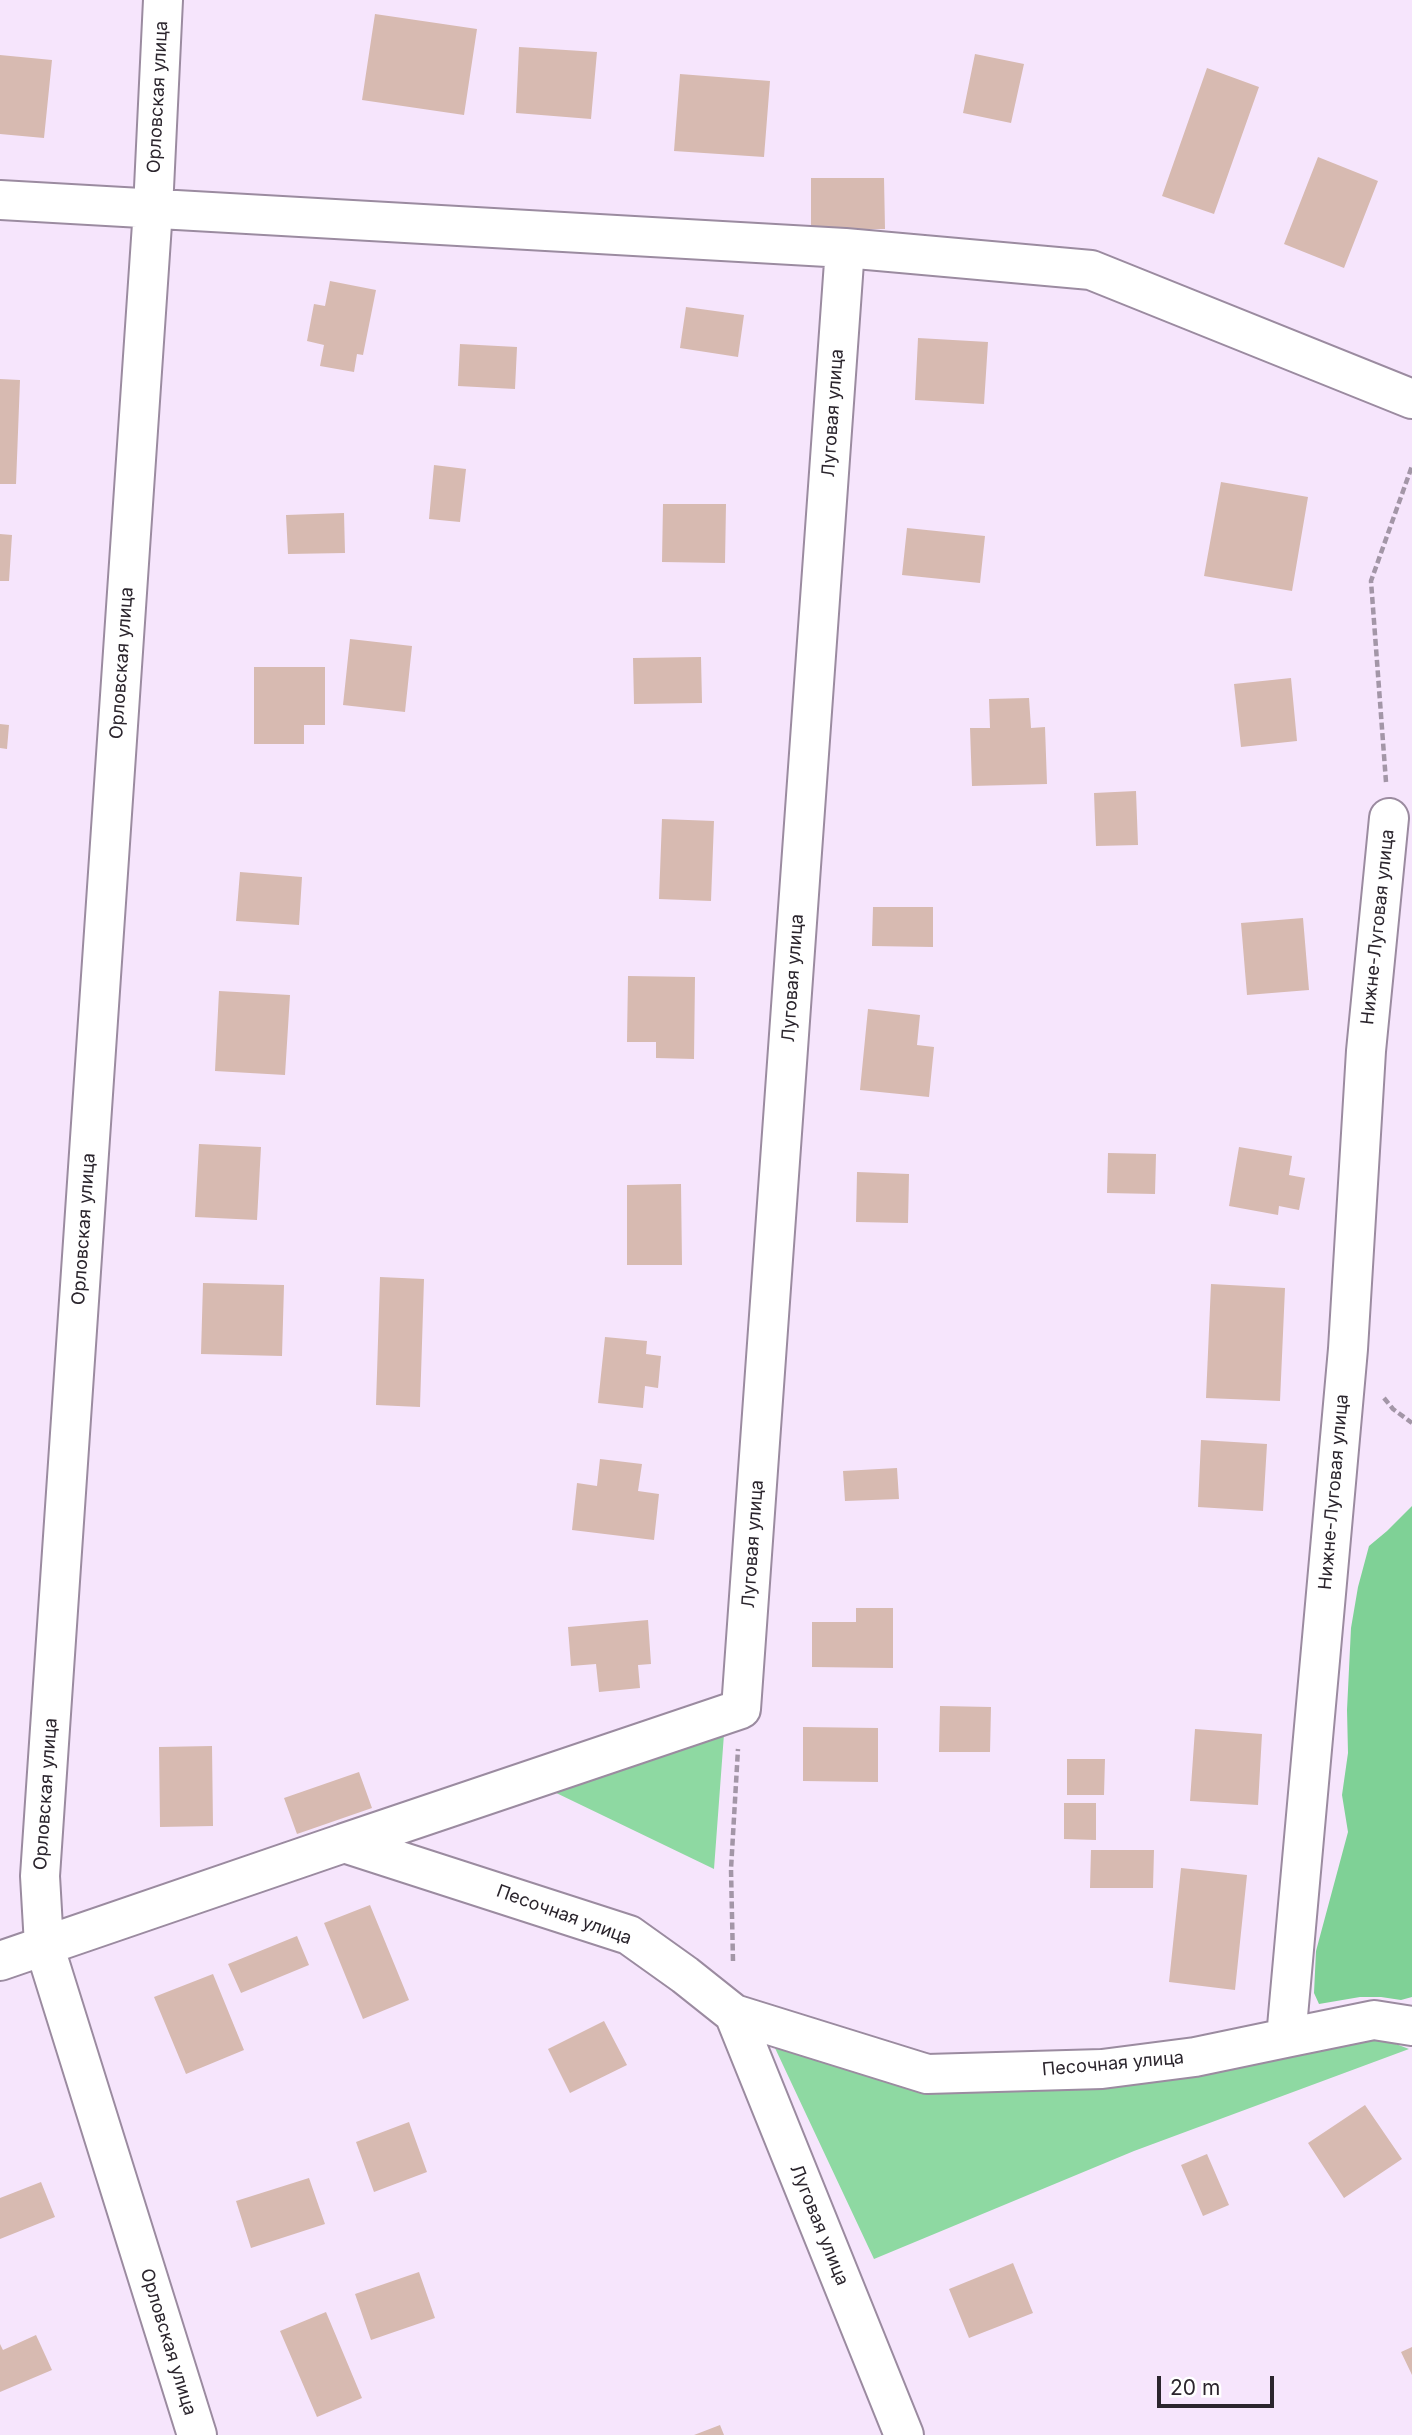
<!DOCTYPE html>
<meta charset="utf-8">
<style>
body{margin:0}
#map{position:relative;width:1412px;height:2435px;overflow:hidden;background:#f6e5fc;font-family:Inter,sans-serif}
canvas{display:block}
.scale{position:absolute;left:1157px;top:2376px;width:117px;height:32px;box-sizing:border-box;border:4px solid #2b252d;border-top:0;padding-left:9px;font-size:21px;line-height:24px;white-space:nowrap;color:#2b252d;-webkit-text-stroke:5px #fff;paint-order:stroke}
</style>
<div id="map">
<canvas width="1412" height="2435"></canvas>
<div class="scale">20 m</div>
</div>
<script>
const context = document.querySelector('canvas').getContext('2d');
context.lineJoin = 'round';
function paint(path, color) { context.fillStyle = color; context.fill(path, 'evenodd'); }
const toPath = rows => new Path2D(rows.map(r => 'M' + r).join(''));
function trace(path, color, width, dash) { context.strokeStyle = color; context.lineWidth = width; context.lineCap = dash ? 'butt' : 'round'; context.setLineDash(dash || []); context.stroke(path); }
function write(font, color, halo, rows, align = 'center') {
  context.font = font + ' Inter,sans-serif'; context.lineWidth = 5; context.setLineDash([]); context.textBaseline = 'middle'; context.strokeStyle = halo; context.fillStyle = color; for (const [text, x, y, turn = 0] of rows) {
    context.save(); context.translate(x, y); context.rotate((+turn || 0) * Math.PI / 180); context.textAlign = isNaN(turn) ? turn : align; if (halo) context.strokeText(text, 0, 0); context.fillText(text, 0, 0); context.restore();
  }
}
paint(toPath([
 [724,1734,714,1869,550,1790],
 [1375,2036,1409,2049,1134,2151,874,2259,775,2048,929,2092]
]), '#8ed9a2');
paint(toPath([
 [1412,1506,1412,1997,1401,2000,1381,1997,1360,1997,1319,2004,1314,1993,1316,1951,1348,1832,1342,1795,1348,1753,1347,1710,1351,1628,1358,1587,1369,1546,1387,1531]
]), '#7fd196');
paint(toPath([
 [375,14,477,29,464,115,362,100],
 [519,47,597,52,591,119,516,113],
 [975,54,1024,64,1011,123,963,113],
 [0,55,52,60,44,138,0,134],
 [1207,68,1259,87,1214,214,1162,196],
 [680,74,770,81,764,157,674,151],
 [1318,157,1378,181,1344,268,1284,244],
 [811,178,884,178,885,229,811,230],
 [330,281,376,290,363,355,357,354,354,372,320,366,324,345,307,341,314,304,325,306],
 [686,307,744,315,738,357,680,348],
 [918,338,988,342,984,404,915,400],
 [460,344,517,347,515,389,458,386],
 [0,379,20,380,16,484,0,484],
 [434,465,466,469,460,522,429,519],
 [1221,482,1308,497,1292,591,1204,576],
 [663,504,726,504,725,563,662,562],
 [344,513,345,553,288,554,286,515],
 [907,528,985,536,980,583,902,575],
 [0,534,12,535,9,581,0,581],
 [350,639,412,646,405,712,343,705],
 [701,657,702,703,634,704,633,658],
 [254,667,325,667,325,725,304,725,304,744,254,744],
 [1291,678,1297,741,1241,747,1234,684],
 [1029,698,1031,728,1045,727,1047,784,972,786,970,728,990,728,989,699],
 [0,724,9,725,7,749,0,748],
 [1136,791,1138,845,1096,846,1094,793],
 [662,819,714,821,711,901,659,899],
 [240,872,302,877,299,925,236,921],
 [873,907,933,907,933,947,872,946],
 [1303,918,1309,990,1247,995,1241,923],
 [628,976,695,977,694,1059,656,1058,656,1042,627,1042],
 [219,991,290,995,285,1075,215,1071],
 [868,1009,920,1015,917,1045,934,1047,929,1097,860,1090],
 [199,1144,261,1147,257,1220,195,1217],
 [1239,1147,1292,1156,1289,1175,1305,1178,1299,1210,1279,1206,1278,1215,1229,1206],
 [1108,1153,1156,1154,1155,1194,1107,1193],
 [857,1172,909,1174,908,1223,856,1222],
 [681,1184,682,1265,627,1265,627,1185],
 [380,1277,424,1279,420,1407,376,1405],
 [203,1283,284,1285,282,1356,201,1354],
 [1211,1284,1285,1288,1280,1401,1206,1398],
 [605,1337,647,1341,646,1354,661,1356,658,1388,645,1386,643,1408,598,1403],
 [1201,1440,1267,1444,1263,1511,1198,1507],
 [600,1459,642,1464,638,1491,659,1494,654,1540,572,1530,577,1483,597,1486],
 [897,1468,899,1499,845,1501,843,1471],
 [856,1608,893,1608,893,1668,812,1667,812,1622,856,1622],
 [648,1620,651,1664,638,1665,640,1688,599,1692,596,1664,571,1666,568,1627],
 [940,1706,991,1707,990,1752,939,1752],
 [803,1727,878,1728,878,1782,803,1781],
 [1195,1729,1262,1734,1258,1805,1190,1801],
 [212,1746,213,1826,160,1827,159,1747],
 [1067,1759,1105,1759,1104,1795,1067,1795],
 [359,1772,372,1808,297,1834,284,1798],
 [1064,1803,1096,1803,1096,1840,1064,1839],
 [1091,1850,1154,1850,1153,1888,1090,1888],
 [1181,1868,1247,1875,1235,1990,1169,1982],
 [370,1905,409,2000,363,2019,324,1923],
 [297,1936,309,1965,241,1993,228,1964],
 [213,1974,244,2050,186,2074,154,1997],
 [604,2021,627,2065,570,2093,548,2049],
 [1365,2105,1402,2159,1344,2198,1308,2143],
 [409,2122,427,2172,374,2192,356,2142],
 [1207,2154,1229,2205,1203,2216,1181,2165],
 [309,2178,325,2224,251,2248,236,2201],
 [41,2182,55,2217,0,2239,0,2198],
 [1013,2263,1033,2313,969,2338,949,2289],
 [419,2272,435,2318,371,2340,355,2294],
 [326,2312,362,2398,317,2417,280,2331],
 [36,2335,52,2370,0,2392,0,2344,3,2350],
 [1412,2347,1412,2375,1401,2352],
 [720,2425,724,2435,694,2435]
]), '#d7bab1');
const minor = toPath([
 [163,0,153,209,40,1876,44,1945,197,2435],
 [0,200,845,248,1091,270,1412,399],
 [1389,818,1366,1051,1348,1349,1286,2038,1374,2020,1412,2026],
 [344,1843,741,1709,845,248],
 [0,1961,344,1843,629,1935,685,1975,734,2014,927,2074,1102,2069,1195,2057,1286,2038],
 [734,2014,904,2435]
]);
trace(minor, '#9b8ba0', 42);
trace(toPath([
 [1386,782,1371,581,1412,466],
 [1384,1398,1393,1409,1412,1423],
 [733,1961,731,1869,738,1749]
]), '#a396a7', 4.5, [7, 3.5]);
trace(minor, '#fff', 38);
write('18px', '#2b252d', '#fff', [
 ["Орловская улица",158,97,-87],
 ["Луговая улица",833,413,-86],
 ["Орловская улица",122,663,-86],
 ["Нижне-Луговая улица",1378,927,-84],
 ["Луговая улица",793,978,-86],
 ["Орловская улица",84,1229,-86],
 ["Нижне-Луговая улица",1334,1492,-85],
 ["Луговая улица",753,1544,-86],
 ["Орловская улица",46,1794,-86],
 ["Песочная улица",564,1915,20],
 ["Песочная улица",1113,2064,-5],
 ["Луговая улица",819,2225,68],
 ["Орловская улица",168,2342,73]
]);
</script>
